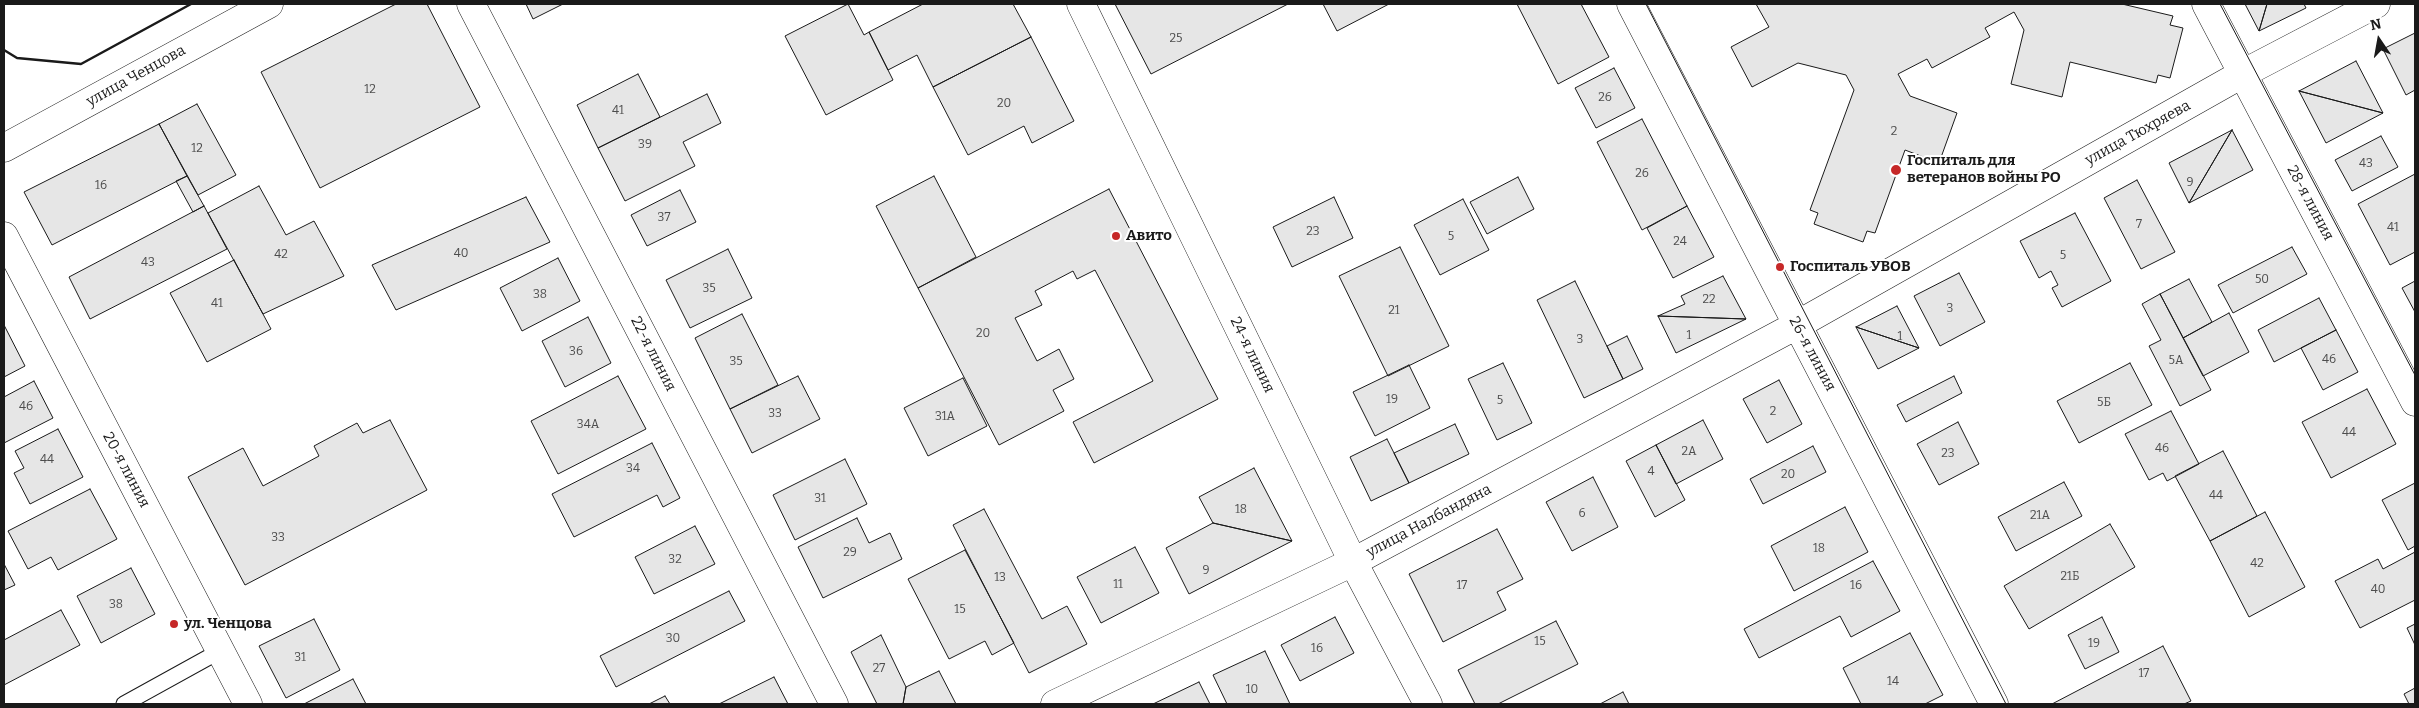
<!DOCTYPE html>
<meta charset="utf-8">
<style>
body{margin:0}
#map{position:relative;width:2419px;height:708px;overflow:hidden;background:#fff;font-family:Bitter,serif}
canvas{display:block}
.frame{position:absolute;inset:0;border:5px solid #1a1a1a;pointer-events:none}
.north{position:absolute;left:2354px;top:15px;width:50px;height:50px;-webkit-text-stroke:4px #fff;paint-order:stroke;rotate:348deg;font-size:14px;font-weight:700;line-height:20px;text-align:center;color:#1a1a1a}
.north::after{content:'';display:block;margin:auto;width:18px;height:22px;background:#1a1a1a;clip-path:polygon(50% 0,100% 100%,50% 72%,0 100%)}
</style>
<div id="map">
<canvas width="2419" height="708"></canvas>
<div class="frame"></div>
<div class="north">N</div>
</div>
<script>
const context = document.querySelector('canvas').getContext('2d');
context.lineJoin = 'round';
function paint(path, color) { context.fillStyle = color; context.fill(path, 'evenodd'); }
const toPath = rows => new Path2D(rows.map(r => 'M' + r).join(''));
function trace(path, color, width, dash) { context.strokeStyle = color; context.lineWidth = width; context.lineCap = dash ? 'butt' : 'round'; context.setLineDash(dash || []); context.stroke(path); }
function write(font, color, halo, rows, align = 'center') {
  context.font = font + ' Bitter,serif'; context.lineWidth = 4; context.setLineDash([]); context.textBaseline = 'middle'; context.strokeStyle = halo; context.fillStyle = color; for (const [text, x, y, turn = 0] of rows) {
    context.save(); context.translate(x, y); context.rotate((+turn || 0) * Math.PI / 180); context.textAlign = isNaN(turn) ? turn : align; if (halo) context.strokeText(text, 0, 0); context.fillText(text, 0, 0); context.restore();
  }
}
const building = toPath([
 [396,4,427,4,480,107,320,188,261,72,396,4],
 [526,4,563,4,533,19,526,4],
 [848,4,864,35,869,32,893,80,826,115,785,36,848,4],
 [923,4,1013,4,1031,37,933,87,917,55,888,70,869,32,923,4],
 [1115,4,1288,4,1151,74,1115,4],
 [1323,4,1389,4,1337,31,1323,4],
 [1517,4,1581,4,1609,57,1558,84,1517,4],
 [1756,4,2122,4,2173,16,2170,25,2183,28,2170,78,2158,75,2156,83,2070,62,2062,97,2011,84,2024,30,2014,12,1985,28,1990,37,1932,68,1927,59,1898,74,1910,96,1957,113,1939,163,1905,150,1875,233,1867,231,1863,242,1814,224,1818,213,1810,210,1854,90,1846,75,1798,63,1752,87,1731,47,1769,27,1756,4],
 [2245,4,2267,4,2259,31,2245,4],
 [2267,4,2304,4,2306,8,2259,31,2267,4],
 [2415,33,2415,90,2406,95,2383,49,2415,33],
 [1031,37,1074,121,1032,143,1024,126,968,155,933,87,1031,37],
 [2356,61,2383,113,2299,91,2356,61],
 [1614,68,1635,108,1596,128,1575,88,1614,68],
 [638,74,660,117,598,148,577,105,638,74],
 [2299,91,2383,113,2326,143,2299,91],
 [707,94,721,123,683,142,695,166,625,201,598,148,707,94],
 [197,104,236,175,198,195,159,124,197,104],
 [1642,119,1687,206,1642,230,1597,142,1642,119],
 [159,124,187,176,52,245,24,192,159,124],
 [2232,130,2253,170,2189,203,2232,130],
 [2232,130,2189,203,2169,163,2232,130],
 [2381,136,2398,167,2352,191,2335,160,2381,136],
 [2415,174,2415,252,2390,265,2358,204,2415,174],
 [187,176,204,206,193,212,176,181,187,176],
 [934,176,976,257,918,288,876,206,934,176],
 [1518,177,1534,209,1487,234,1470,202,1518,177],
 [2137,180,2175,252,2141,269,2104,198,2137,180],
 [259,186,286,235,314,221,344,276,263,314,208,213,259,186],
 [1109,189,1218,399,1094,463,1073,422,1153,381,1095,270,1077,279,1073,271,1035,291,1042,305,1015,318,1037,361,1059,349,1074,379,1053,390,1064,411,999,445,918,288,1109,189],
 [680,190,696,222,647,246,631,215,680,190],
 [526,197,550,242,396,310,372,265,526,197],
 [1334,197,1353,238,1292,267,1273,227,1334,197],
 [1463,199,1489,250,1440,275,1414,225,1463,199],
 [204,206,227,249,90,319,69,277,204,206],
 [1687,206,1714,257,1673,278,1647,228,1687,206],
 [2075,213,2111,281,2062,307,2052,288,2058,285,2051,271,2039,278,2020,241,2075,213],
 [1400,247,1449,346,1388,376,1339,276,1400,247],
 [2292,247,2307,274,2233,313,2218,285,2292,247],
 [728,249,752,298,690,328,666,280,728,249],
 [558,258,580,301,522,331,500,288,558,258],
 [234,260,271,329,207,362,170,293,234,260],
 [1959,273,1985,322,1940,346,1914,296,1959,273],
 [1723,276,1746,319,1658,316,1685,304,1681,296,1723,276],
 [2189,279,2212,322,2183,338,2160,294,2189,279],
 [1575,281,1623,379,1584,398,1537,300,1575,281],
 [2415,281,2415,312,2402,288,2415,281],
 [2160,294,2211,390,2180,406,2149,346,2161,340,2142,304,2160,294],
 [2319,298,2336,330,2274,362,2258,330,2319,298],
 [1897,306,1919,348,1856,327,1897,306],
 [2229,313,2249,352,2203,376,2183,338,2229,313],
 [742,314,778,385,730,409,695,338,742,314],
 [1658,316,1746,319,1676,353,1658,316],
 [588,317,611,363,565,387,542,341,588,317],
 [4,325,25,366,4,377,4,325],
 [1856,327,1919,348,1878,369,1856,327],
 [2336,330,2358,372,2323,390,2301,348,2336,330],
 [1627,336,1643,369,1623,379,1607,346,1627,336],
 [1503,363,1532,423,1497,440,1468,379,1503,363],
 [2130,363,2152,405,2079,443,2057,401,2130,363],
 [1409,365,1430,408,1375,436,1353,392,1409,365],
 [618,376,646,429,558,474,531,421,618,376],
 [798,376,820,419,752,453,730,409,798,376],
 [1954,376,1962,393,1906,422,1897,405,1954,376],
 [963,378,987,426,928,456,904,408,963,378],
 [1779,380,1802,424,1767,443,1743,399,1779,380],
 [34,381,53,418,4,443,4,397,34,381],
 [2367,389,2396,444,2331,478,2302,422,2367,389],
 [2171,411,2199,464,2167,481,2163,473,2149,480,2125,434,2171,411],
 [390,420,427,490,245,585,188,477,243,448,263,486,319,456,314,446,357,423,363,433,390,420],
 [1703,420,1723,459,1676,484,1656,445,1703,420],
 [1958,422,1979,464,1939,485,1917,444,1958,422],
 [1455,424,1469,454,1409,483,1394,453,1455,424],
 [58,429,83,477,30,504,14,473,24,468,15,451,58,429],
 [1387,439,1409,483,1371,501,1350,457,1387,439],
 [652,443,680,498,663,507,657,495,574,537,552,494,652,443],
 [1656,445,1685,500,1655,517,1626,461,1656,445],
 [1813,446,1826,472,1763,504,1750,479,1813,446],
 [2223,451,2257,516,2210,541,2175,476,2223,451],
 [845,459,867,504,795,540,773,495,845,459],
 [1254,468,1292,541,1213,523,1199,497,1254,468],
 [1593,477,1618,527,1572,551,1546,502,1593,477],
 [2064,482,2082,516,2016,551,1998,517,2064,482],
 [2415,483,2415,546,2408,550,2382,500,2415,483],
 [90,489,117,539,58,570,51,557,28,569,8,531,90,489],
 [1845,507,1868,552,1794,591,1771,546,1845,507],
 [984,509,1042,619,1067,606,1087,644,1029,673,953,525,984,509],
 [2265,512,2305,587,2249,617,2210,541,2265,512],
 [857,518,869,543,890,533,902,559,823,598,798,547,857,518],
 [1213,523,1292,541,1189,594,1166,548,1213,523],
 [2110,524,2135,567,2029,629,2004,586,2110,524],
 [695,526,715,564,654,594,635,557,695,526],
 [1497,529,1523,579,1497,592,1506,610,1443,642,1409,574,1497,529],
 [1135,547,1159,593,1101,623,1077,577,1135,547],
 [965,550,1014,643,992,655,985,641,949,659,908,579,965,550],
 [2415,552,2415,600,2360,628,2335,581,2378,559,2383,569,2415,552],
 [1873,561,1900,611,1851,637,1840,616,1759,658,1744,629,1873,561],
 [4,564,15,585,4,590,4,564],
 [131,568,155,614,101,643,77,596,131,568],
 [729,591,745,621,616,687,600,656,729,591],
 [61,610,80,645,4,685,4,640,61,610],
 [1335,617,1354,653,1300,681,1281,645,1335,617],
 [2102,617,2119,652,2085,669,2068,635,2102,617],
 [314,619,340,670,286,698,259,646,314,619],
 [1556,621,1578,664,1498,704,1475,704,1458,670,1556,621],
 [2415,624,2415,645,2407,628,2415,624],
 [1910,633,1943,695,1925,704,1861,704,1843,668,1910,633],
 [881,635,906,687,903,704,877,704,851,652,881,635],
 [2163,646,2191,701,2184,704,2052,704,2163,646],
 [1265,651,1290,704,1227,704,1213,675,1265,651],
 [939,671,956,704,903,704,906,687,939,671],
 [774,677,788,704,719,704,774,677],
 [353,679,366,704,304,704,353,679],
 [1199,682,1210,704,1153,704,1199,682],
 [2415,688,2415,704,2409,704,2404,694,2415,688],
 [1623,692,1629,704,1600,704,1623,692],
 [665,696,670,704,649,704,665,696]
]);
paint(building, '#e6e6e6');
trace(building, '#1a1a1a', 1);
const service = toPath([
 [124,704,220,651]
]);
const minor = toPath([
 [1081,4,1353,562,1428,704],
 [2242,74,2376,4],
 [4,236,248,704]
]);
const tertiary = toPath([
 [471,4,834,704],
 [1631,4,1994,704],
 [2206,4,2415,402],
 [4,148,269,4],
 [1055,704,1353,562,1797,325,2242,74]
]);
trace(service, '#1a1a1a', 17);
trace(minor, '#1a1a1a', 29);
trace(tertiary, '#1a1a1a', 29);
trace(service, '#fff', 15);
trace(minor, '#fff', 28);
trace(tertiary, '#fff', 28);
trace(toPath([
 [1646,4,2006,704],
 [2220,4,2415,375]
]), '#1a1a1a', 1);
trace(toPath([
 [4,50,17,58,81,64,191,4]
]), '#1a1a1a', 2.5);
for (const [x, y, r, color] of [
 [1896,170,6,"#c62828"],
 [1116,236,5,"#c62828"],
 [1780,267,5,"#c62828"],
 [174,624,5,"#c62828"]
]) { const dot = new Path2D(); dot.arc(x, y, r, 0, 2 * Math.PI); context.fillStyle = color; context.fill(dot); trace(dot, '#fff', 2); }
write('12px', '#4d4d4d', null, [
 ["25",1176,39],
 ["12",370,90],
 ["26",1605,98],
 ["20",1004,104],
 ["41",618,111],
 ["2",1894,132],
 ["39",645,145],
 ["12",197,149],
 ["43",2366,164],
 ["26",1642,174],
 ["9",2190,183],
 ["16",101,186],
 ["37",664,218],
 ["7",2139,225],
 ["41",2393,228],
 ["23",1313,232],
 ["5",1451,237],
 ["24",1680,242],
 ["40",461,254],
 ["42",281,255],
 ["5",2063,256],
 ["43",148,263],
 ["50",2262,280],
 ["35",709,289],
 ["38",540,295],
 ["22",1709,300],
 ["41",217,304],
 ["3",1950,309],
 ["21",1394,311],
 ["20",983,334],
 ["1",1689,336],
 ["1",1900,337],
 ["3",1580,340],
 ["36",576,352],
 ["46",2329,360],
 ["5А",2176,361],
 ["35",736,362],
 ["19",1392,400],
 ["5",1500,401],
 ["5Б",2104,403],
 ["46",26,407],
 ["2",1773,412],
 ["33",775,414],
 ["31А",945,417],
 ["34А",588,425],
 ["44",2349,433],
 ["46",2162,449],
 ["2А",1689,452],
 ["23",1948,454],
 ["44",47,460],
 ["34",633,469],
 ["4",1651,472],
 ["20",1788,475],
 ["44",2216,496],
 ["31",820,499],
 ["18",1241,510],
 ["6",1582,514],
 ["21А",2040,516],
 ["33",278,538],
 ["18",1819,549],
 ["29",850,553],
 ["32",675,560],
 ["42",2257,564],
 ["9",1206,571],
 ["21Б",2070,577],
 ["13",1000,578],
 ["11",1118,585],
 ["17",1462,586],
 ["16",1856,586],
 ["40",2378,590],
 ["38",116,605],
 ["15",960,610],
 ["30",673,639],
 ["15",1540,642],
 ["19",2094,644],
 ["16",1317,649],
 ["31",300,658],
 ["27",879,669],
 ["17",2144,674],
 ["14",1893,682],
 ["10",1252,690]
]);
write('15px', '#1a1a1a', '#fff', [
 ["улица Ченцова",136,76,-29],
 ["улица Тюхряева",2138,133,-29],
 ["28-я линия",2310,203,62],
 ["22-я линия",653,354,63],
 ["26-я линия",1812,354,62],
 ["24-я линия",1252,355,64],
 ["20-я линия",126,470,62],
 ["улица Налбандяна",1429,521,-28]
]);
write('bold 15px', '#1a1a1a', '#fff', [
 ["Госпиталь для",1907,161],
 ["ветеранов войны РО",1907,178],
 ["Авито",1126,236],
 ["Госпиталь УВОВ",1790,267],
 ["ул. Ченцова",184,624]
], 'left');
</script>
